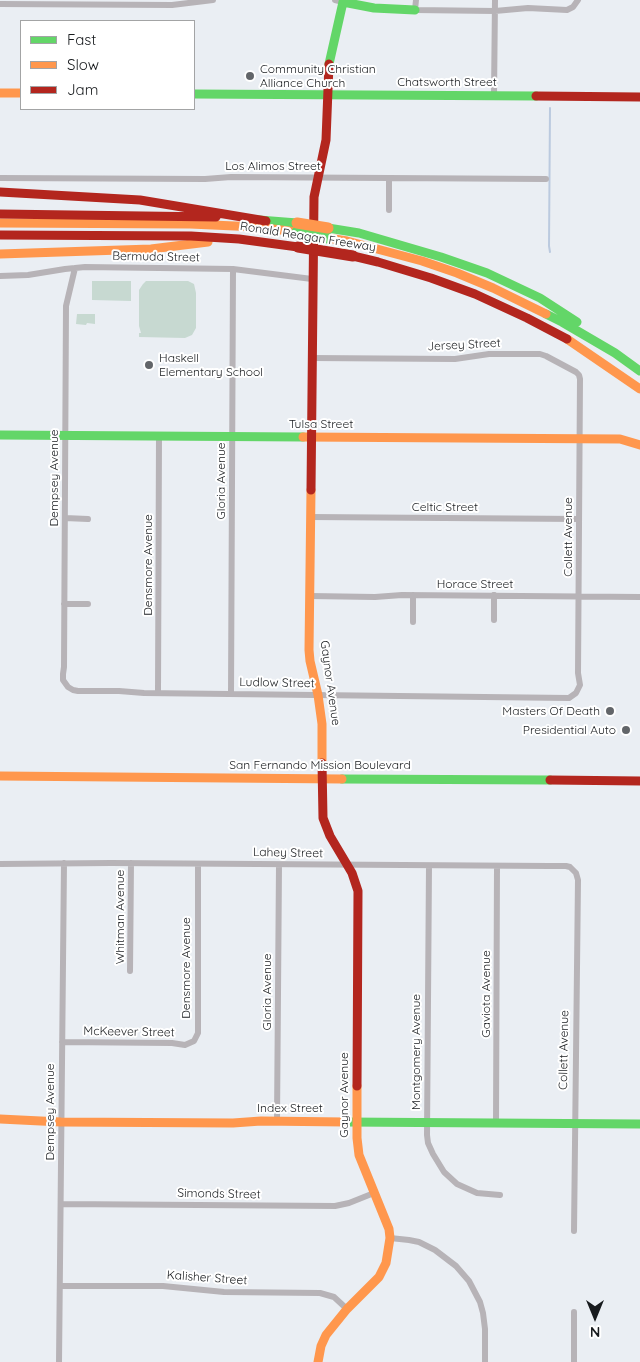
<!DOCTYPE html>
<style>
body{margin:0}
#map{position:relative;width:640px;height:1362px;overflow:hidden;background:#eaeef3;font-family:Quicksand,sans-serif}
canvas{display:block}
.legend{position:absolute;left:20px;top:20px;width:175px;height:90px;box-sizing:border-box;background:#fff;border:1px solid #a3a4a5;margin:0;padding:6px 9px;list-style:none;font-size:15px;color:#181b1e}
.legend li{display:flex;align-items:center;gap:10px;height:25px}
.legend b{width:25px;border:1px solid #a3a4a5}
.north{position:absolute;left:570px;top:1292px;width:50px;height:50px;-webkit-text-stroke:4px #fff;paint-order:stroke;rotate:180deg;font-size:14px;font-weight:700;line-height:20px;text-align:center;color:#181b1e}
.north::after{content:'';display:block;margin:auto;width:18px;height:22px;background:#181b1e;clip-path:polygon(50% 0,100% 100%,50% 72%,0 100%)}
</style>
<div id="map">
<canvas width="640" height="1362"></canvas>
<ul class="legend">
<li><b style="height:6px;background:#63d668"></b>Fast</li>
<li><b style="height:6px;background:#ff974d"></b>Slow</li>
<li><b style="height:6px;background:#b3261e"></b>Jam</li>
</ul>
<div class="north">N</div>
</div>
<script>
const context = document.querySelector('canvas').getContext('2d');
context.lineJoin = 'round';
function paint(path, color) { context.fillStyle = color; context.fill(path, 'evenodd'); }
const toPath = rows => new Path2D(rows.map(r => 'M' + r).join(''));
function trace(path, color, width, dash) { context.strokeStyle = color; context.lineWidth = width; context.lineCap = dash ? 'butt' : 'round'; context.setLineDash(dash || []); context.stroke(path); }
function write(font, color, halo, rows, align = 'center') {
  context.font = font + ' Quicksand,sans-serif'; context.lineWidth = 4; context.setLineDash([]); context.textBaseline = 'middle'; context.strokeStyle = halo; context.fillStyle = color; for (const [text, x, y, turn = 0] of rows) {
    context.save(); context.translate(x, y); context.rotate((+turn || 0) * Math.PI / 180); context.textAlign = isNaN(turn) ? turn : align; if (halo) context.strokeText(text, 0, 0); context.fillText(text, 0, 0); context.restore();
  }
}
paint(toPath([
 [92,281,131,281,131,301,92,300],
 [146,281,188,281,194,284,196,293,196,328,192,335,185,338,139,337,139,333,141,333,139,326,139,290,143,284],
 [77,314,95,314,95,324,87,323,86,325,76,324]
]), '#c7d9d1');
trace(toPath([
 [550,252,549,246,550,108]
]), '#bbcadf', 2);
trace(toPath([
 [335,0,343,2],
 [416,0,415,10,495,11,528,8,567,10,573,7,578,0],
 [0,4,172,5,213,0],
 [494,96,495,0],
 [0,178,205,179,231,177,546,179],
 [389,178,389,210],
 [75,268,66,306,64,667,63,674,63,680,68,687,73,690,78,691,119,691,144,693,569,698,576,693,580,685,578,673,580,379,579,375,576,372,546,356,540,354,489,354,455,359,311,358],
 [0,276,28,275,65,269,85,267,233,269,312,279],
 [310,517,579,519],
 [65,518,88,519],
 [310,596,375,597,402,595,640,597],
 [64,604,88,604],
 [494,620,494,595],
 [413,622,413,595],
 [158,693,159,436],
 [231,694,233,269],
 [0,864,111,863,549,866,566,866,570,867,576,873,578,880,574,1231],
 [429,866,427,1135,428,1143,433,1154,444,1172,457,1184,477,1193,500,1195],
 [130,971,131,863],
 [62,1042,172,1043,185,1045,194,1041,198,1033,198,864],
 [277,1121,279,865],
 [496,1123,497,866],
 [61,1204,335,1206,349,1203,374,1193],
 [390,1238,409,1240,419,1242,435,1250,456,1266,469,1281,480,1302,483,1313,485,1329,485,1362],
 [61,1286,163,1286,224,1292,320,1293,334,1297,347,1309],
 [59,1362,64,863],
 [574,1362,574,1312]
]), '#b7b3b7', 6);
trace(toPath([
 [329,64,343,2,374,8,415,10],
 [194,94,536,96],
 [259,220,297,223],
 [328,228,359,233,441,257,487,273,540,298,577,322],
 [546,314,562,322,615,353,640,371],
 [0,435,303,437],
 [342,779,550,780],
 [345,1122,640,1124]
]), '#63d668', 9);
trace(toPath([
 [0,93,21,93],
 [0,223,190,224,257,227,297,232],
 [328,238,347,241,422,261,457,273,493,288,546,314],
 [0,254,151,249,208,242],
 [567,339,640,389],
 [303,437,620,439,640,445],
 [311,490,309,650,310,661,318,695,322,724,322,763],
 [0,776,342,779],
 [0,1119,61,1122,233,1123,261,1121,345,1122],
 [318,1362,321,1346,326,1335,347,1309,379,1277,386,1263,390,1238,389,1229,359,1155,357,1138,357,1086]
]), '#ff974d', 9);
trace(toPath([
 [536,96,640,97],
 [0,192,140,200,266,221],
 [0,214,216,217],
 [0,235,191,236,239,239,298,247],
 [353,256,378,262,431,278,475,294,527,318,567,339],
 [311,490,314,197,326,140,329,64],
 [322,763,323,818,330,836,352,873,358,891,357,1086],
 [550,780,640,781]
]), '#b3261e', 9);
trace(toPath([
 [297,232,328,238]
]), '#63d668', 11);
trace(toPath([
 [297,223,328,228]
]), '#ff974d', 11);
trace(toPath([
 [298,247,353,256]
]), '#b3261e', 11);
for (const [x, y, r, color] of [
 [250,76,5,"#626569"],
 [149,365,5,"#626569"],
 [610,711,5,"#626569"],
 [626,730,5,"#626569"]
]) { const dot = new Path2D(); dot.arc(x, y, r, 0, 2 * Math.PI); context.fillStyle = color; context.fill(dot); trace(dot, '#fff', 2); }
write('12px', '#181b1e', '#fff', [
 ["Community Christian",260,69],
 ["Alliance Church",260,83],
 ["Haskell",159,358],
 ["Elementary School",159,372],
 ["Masters Of Death",600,711,"right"],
 ["Presidential Auto",616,730,"right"]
], 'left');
write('12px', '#181b1e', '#fff', [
 ["Chatsworth Street",447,82],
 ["Los Alimos Street",273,166],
 ["Ronald Reagan Freeway",308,237,9],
 ["Bermuda Street",156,257,1],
 ["Jersey Street",464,345,-3],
 ["Tulsa Street",321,424],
 ["Dempsey Avenue",54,478,-90],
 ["Gloria Avenue",221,481,-90],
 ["Celtic Street",445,507],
 ["Collett Avenue",568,537,-90],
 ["Densmore Avenue",148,565,-90],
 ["Horace Street",475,584],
 ["Ludlow Street",277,683,1],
 ["Gaynor Avenue",330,683,82],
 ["San Fernando Mission Boulevard",320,765],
 ["Lahey Street",288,853,1],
 ["Whitman Avenue",120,917,-90],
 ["Densmore Avenue",186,968,-90],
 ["Gloria Avenue",267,992,-90],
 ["Gaviota Avenue",486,994,-90],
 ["McKeever Street",129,1032,1],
 ["Collett Avenue",564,1050,-89],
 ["Montgomery Avenue",416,1052,-90],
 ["Gaynor Avenue",344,1095,-90],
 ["Index Street",290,1108],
 ["Dempsey Avenue",50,1112,-90],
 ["Simonds Street",219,1194,1],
 ["Kalisher Street",207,1278,4]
]);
</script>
